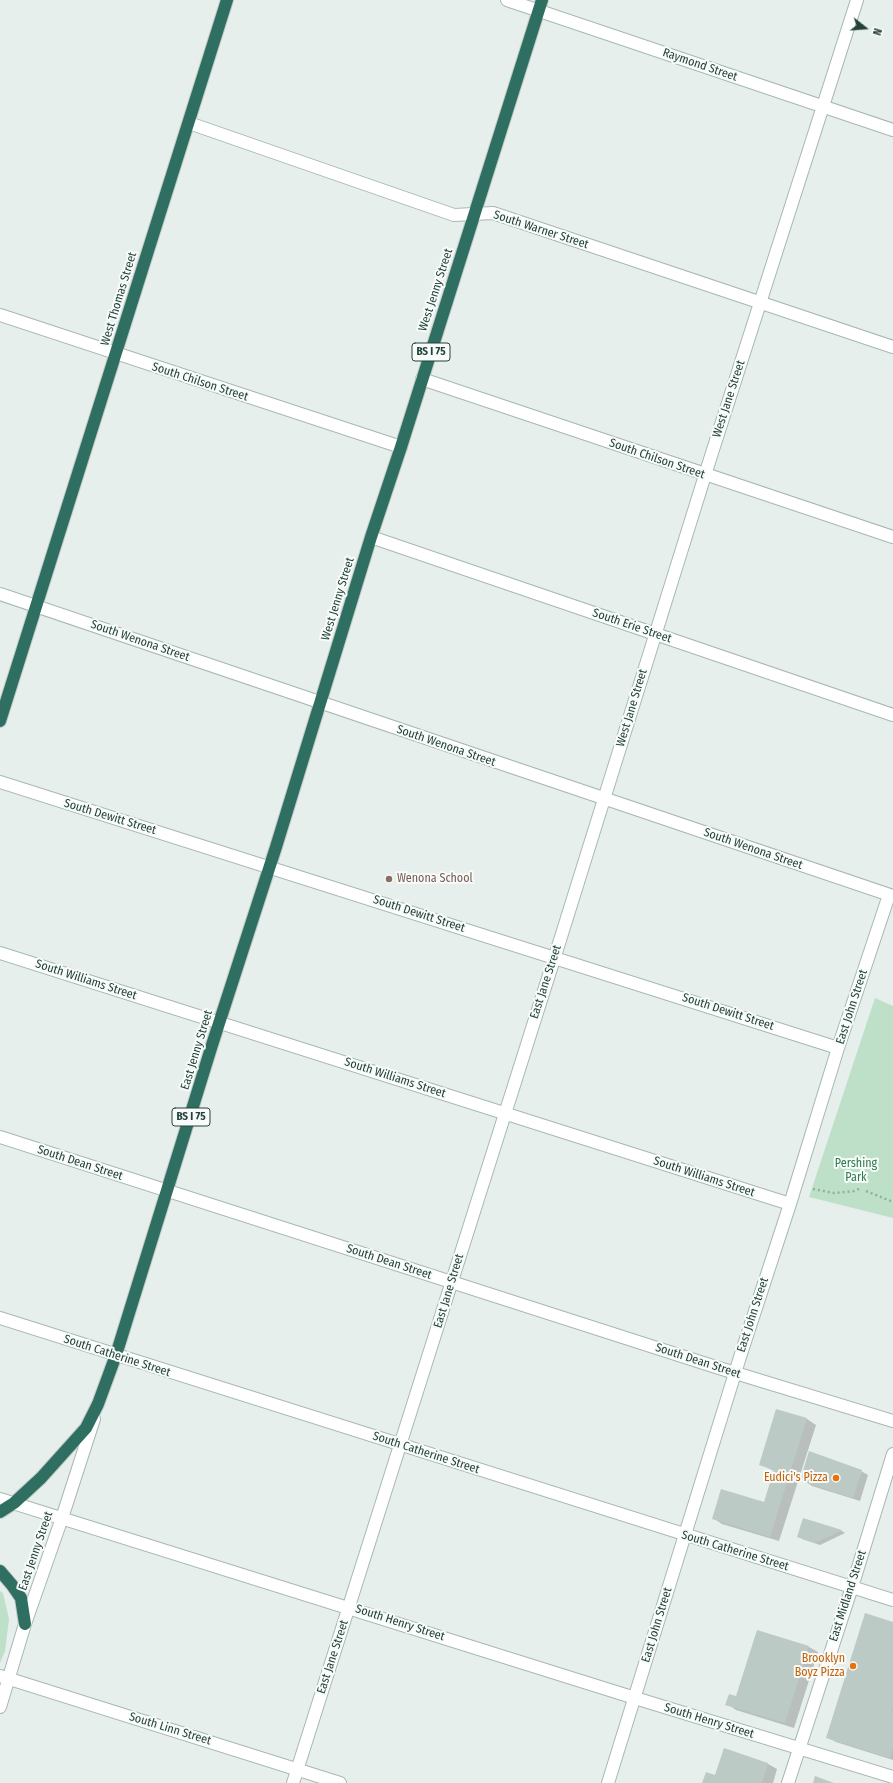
<!DOCTYPE html>
<style>
body{margin:0}
#map{position:relative;width:893px;height:1783px;overflow:hidden;background:#e6efeb;font-family:"Fira Sans Condensed",sans-serif}
canvas{display:block}
.north{position:absolute;left:845px;top:8px;width:40px;height:40px;-webkit-text-stroke:3px #f7fbf9;paint-order:stroke;rotate:107deg;font-size:11px;font-weight:700;line-height:16px;text-align:center;color:#24423a}
.north::after{content:'';display:block;margin:auto;width:14px;height:18px;background:#24423a;clip-path:polygon(50% 0,100% 100%,50% 72%,0 100%)}
</style>
<div id="map">
<canvas width="893" height="1783"></canvas>
<div class="north">N</div>
</div>
<script>
const context = document.querySelector('canvas').getContext('2d');
context.lineJoin = 'round';
function paint(path, color) { context.fillStyle = color; context.fill(path, 'evenodd'); }
const toPath = rows => new Path2D(rows.map(r => 'M' + r).join(''));
function trace(path, color, width, dash) { context.strokeStyle = color; context.lineWidth = width; context.lineCap = dash ? 'butt' : 'round'; context.setLineDash(dash || []); context.stroke(path); }
function write(font, color, halo, rows, align = 'center') {
  context.font = font + ' "Fira Sans Condensed",sans-serif'; context.lineWidth = 4; context.setLineDash([]); context.textBaseline = 'middle'; context.strokeStyle = halo; context.fillStyle = color; for (const [text, x, y, turn = 0] of rows) {
    context.save(); context.translate(x, y); context.rotate((+turn || 0) * Math.PI / 180); context.textAlign = isNaN(turn) ? turn : align; if (halo) context.strokeText(text, 0, 0); context.fillText(text, 0, 0); context.restore();
  }
}
paint(toPath([
 [875,998,893,1006,893,1218,809,1197],
 [0,1591,3,1593,9,1619,5,1651,0,1663]
]), '#bfe0c8');
paint(toPath([
 [777,1410,807,1419,816,1425,779,1541,722,1524,713,1518,764,1504,774,1471,760,1464],
 [861,1471,868,1475,860,1501,812,1486,805,1481],
 [804,1519,842,1531,845,1533,820,1545,802,1539,798,1536],
 [893,1623,893,1760,836,1742,827,1737],
 [809,1647,818,1652,794,1728,736,1710,727,1704],
 [724,1749,768,1764,777,1769,773,1783,703,1783,715,1776]
]), '#0003');
paint(toPath([
 [776,1409,807,1418,770,1537,712,1519,721,1489,764,1502,774,1470,759,1465],
 [809,1451,862,1470,853,1498,804,1482,801,1477],
 [803,1518,842,1530,815,1543,797,1537],
 [865,1613,893,1622,893,1707,892,1712,893,1712,893,1747,890,1758,826,1738],
 [757,1630,809,1646,785,1723,725,1705,729,1694,736,1696],
 [724,1748,768,1763,762,1783,702,1783,706,1772,715,1775],
 [815,1776,834,1783,813,1783]
]), '#bbcac4');
const minor = toPath([
 [507,0,893,130],
 [189,123,454,215,493,213,893,347],
 [0,315,401,447],
 [422,379,893,537],
 [371,537,893,715],
 [0,594,893,896],
 [0,782,838,1048],
 [0,953,790,1204],
 [0,1137,719,1368,893,1421],
 [0,1318,893,1600],
 [0,1499,635,1698,893,1777],
 [0,1676,340,1783],
 [0,1707,25,1624,62,1518,94,1419],
 [293,1783,561,937,711,456,857,0],
 [608,1783,740,1357,790,1204,838,1048,889,895],
 [788,1783,852,1587,893,1454]
]);
const highway = toPath([
 [0,721,227,0],
 [0,1512,14,1503,41,1478,86,1428,98,1404,116,1355,212,1045,276,847,371,537,401,447,542,0],
 [0,1571,12,1585,21,1598,25,1624]
]);
trace(minor, '#a8b8b2', 14);
trace(highway, '#c2cac8', 14);
trace(toPath([
 [813,1189,834,1193,854,1191,861,1188],
 [866,1191,893,1202]
]), '#86b3a5', 2.5, [2, 3]);
trace(minor, '#fff', 12);
trace(highway, '#2f6f62', 12);
for (const [x, y, r, color] of [
 [389,879,4,"#8d6e63"],
 [836,1478,4,"#e8710a"],
 [853,1666,4,"#e8710a"]
]) { const dot = new Path2D(); dot.arc(x, y, r, 0, 2 * Math.PI); context.fillStyle = color; context.fill(dot); trace(dot, '#f7fbf9', 1.5); }
for (const [x, y, w] of [
 [431,352,38],
 [191,1117,38]
]) { const box = new Path2D(); box.roundRect(x - w / 2, y - 9, w, 18, 3); context.fillStyle = '#f7fbf9'; context.fill(box); trace(box, '#24423a', 1); }
write('bold 11px', '#24423a', null, [
 ["BS I 75",431,352],
 ["BS I 75",191,1117]
]);
write('12px', '#24423a', '#f7fbf9', [
 ["Raymond Street",700,65,19],
 ["South Warner Street",541,230,18],
 ["West Jenny Street",436,290,-72],
 ["West Thomas Street",119,299,-73],
 ["South Chilson Street",200,382,18],
 ["West Jane Street",729,399,-72],
 ["South Chilson Street",657,459,19],
 ["West Jenny Street",338,599,-73],
 ["South Erie Street",632,626,19],
 ["South Wenona Street",140,641,19],
 ["West Jane Street",632,708,-73],
 ["South Wenona Street",446,746,19],
 ["South Dewitt Street",110,817,17],
 ["South Wenona Street",753,849,19],
 ["South Dewitt Street",419,914,18],
 ["South Williams Street",86,980,18],
 ["East Jane Street",546,982,-72],
 ["East John Street",852,1007,-72],
 ["South Dewitt Street",728,1012,18],
 ["East Jenny Street",197,1050,-73],
 ["South Williams Street",395,1078,18],
 ["South Dean Street",80,1163,18],
 ["South Williams Street",704,1177,18],
 ["South Dean Street",389,1262,18],
 ["East Jane Street",449,1291,-73],
 ["East John Street",753,1315,-72],
 ["South Catherine Street",117,1356,18],
 ["South Dean Street",698,1361,18],
 ["South Catherine Street",426,1453,18],
 ["East Jenny Street",36,1551,-71],
 ["South Catherine Street",735,1551,17],
 ["East Midland Street",848,1596,-72],
 ["South Henry Street",400,1623,18],
 ["East John Street",657,1625,-73],
 ["East Jane Street",333,1657,-72],
 ["South Henry Street",709,1721,17],
 ["South Linn Street",170,1729,17]
]);
write('12px', '#785e54', '#f7fbf9', [
 ["Wenona School",397,879]
], 'left');
write('12px', '#2d7a4b', '#f7fbf9', [
 ["Pershing",856,1164],
 ["Park",856,1178]
]);
write('12px', '#c56008', '#f7fbf9', [
 ["Eudici's Pizza",828,1478],
 ["Brooklyn",845,1659],
 ["Boyz Pizza",845,1673]
], 'right');
</script>
